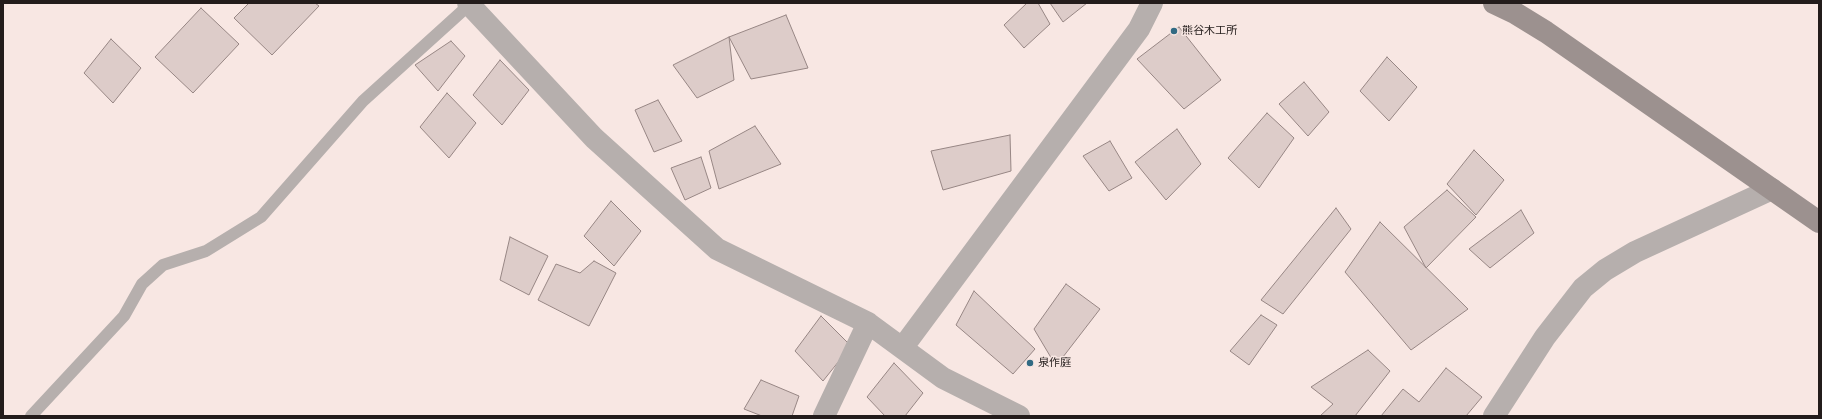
<!DOCTYPE html>
<meta charset="utf-8">
<style>
body{margin:0}
#map{position:relative;width:1822px;height:419px;overflow:hidden;background:#f8e7e3;font-family:"Noto Sans",sans-serif}
canvas{display:block}
.frame{position:absolute;inset:0;border:4px solid #231c1b;pointer-events:none}
</style>
<div id="map">
<canvas width="1822" height="419"></canvas>
<div class="frame"></div>
</div>
<script>
const context = document.querySelector('canvas').getContext('2d');
context.lineJoin = 'round';
function paint(path, color) { context.fillStyle = color; context.fill(path, 'evenodd'); }
const toPath = rows => new Path2D(rows.map(r => 'M' + r).join(''));
function trace(path, color, width, dash) { context.strokeStyle = color; context.lineWidth = width; context.lineCap = dash ? 'butt' : 'round'; context.setLineDash(dash || []); context.stroke(path); }
function write(font, color, halo, rows, align = 'center') {
  context.font = font + ' "Noto Sans","Noto Sans JP",sans-serif'; context.lineWidth = 3; context.setLineDash([]); context.textBaseline = 'middle'; context.strokeStyle = halo; context.fillStyle = color; for (const [text, x, y, turn = 0] of rows) {
    context.save(); context.translate(x, y); context.rotate((+turn || 0) * Math.PI / 180); context.textAlign = isNaN(turn) ? turn : align; if (halo) context.strokeText(text, 0, 0); context.fillText(text, 0, 0); context.restore();
  }
}
const building = toPath([
 [249,3,315,3,319,6,272,55,234,18,249,3],
 [1027,3,1038,3,1050,24,1024,48,1004,25,1027,3],
 [1050,3,1087,3,1063,22,1050,3],
 [201,8,239,44,193,93,155,57,201,8],
 [786,15,808,68,751,79,729,37,786,15],
 [1179,27,1221,80,1184,109,1137,59,1179,27],
 [729,37,734,80,697,98,673,65,729,37],
 [111,39,141,68,113,103,84,73,111,39],
 [451,41,465,56,438,91,415,65,451,41],
 [1387,57,1417,87,1389,121,1360,91,1387,57],
 [500,60,529,90,502,125,473,95,500,60],
 [1304,82,1329,112,1308,136,1279,104,1304,82],
 [447,93,476,123,449,158,420,127,447,93],
 [658,100,682,141,654,152,635,110,658,100],
 [1267,113,1294,138,1259,188,1228,158,1267,113],
 [755,126,781,164,719,189,709,151,755,126],
 [1177,129,1201,164,1166,200,1135,162,1177,129],
 [1010,135,1011,171,943,190,931,151,1010,135],
 [1110,141,1132,178,1109,191,1083,156,1110,141],
 [1474,150,1504,180,1476,215,1447,184,1474,150],
 [701,157,711,188,685,200,671,168,701,157],
 [1447,190,1476,217,1426,268,1404,227,1447,190],
 [611,201,641,231,614,266,584,236,611,201],
 [1336,208,1351,229,1283,314,1261,300,1336,208],
 [1521,210,1534,233,1490,268,1469,249,1521,210],
 [1380,222,1468,309,1411,350,1345,272,1380,222],
 [510,237,548,256,529,295,500,280,510,237],
 [594,261,616,273,589,326,538,300,556,264,580,273,594,261],
 [1066,284,1100,309,1056,366,1034,329,1066,284],
 [974,291,1035,349,1013,374,956,325,974,291],
 [1261,315,1277,325,1249,365,1230,351,1261,315],
 [821,316,851,346,823,381,795,351,821,316],
 [1368,350,1390,371,1355,416,1320,416,1333,404,1311,387,1368,350],
 [894,363,923,393,905,416,885,416,867,397,894,363],
 [1446,368,1482,397,1466,416,1381,416,1403,389,1419,402,1446,368],
 [761,380,799,396,792,416,762,416,744,409,761,380]
]);
paint(building, '#ddccc9');
trace(building, '#978684', 1);
trace(toPath([
 [31,416,124,316,142,284,163,265,206,251,261,217,363,101,469,5]
]), '#b6afad', 12);
trace(toPath([
 [468,3,594,138,717,249,868,323,943,378,1019,416],
 [903,347,1139,29,1152,3],
 [824,416,868,323],
 [1494,416,1545,337,1583,288,1605,270,1635,252,1772,189]
]), '#b6afad', 22);
trace(toPath([
 [1494,3,1515,13,1546,32,1819,222]
]), '#9c918f', 22);
for (const [x, y, r, color] of [
 [1174,31,4,"#316a83"],
 [1030,363,4,"#316a83"]
]) { const dot = new Path2D(); dot.arc(x, y, r, 0, 2 * Math.PI); context.fillStyle = color; context.fill(dot); trace(dot, '#f8e7e3', 1.5); }
write('11px', '#231c1b', '#f8e7e3', [
 ["熊谷木工所",1182,31],
 ["泉作庭",1038,363]
], 'left');
</script>
